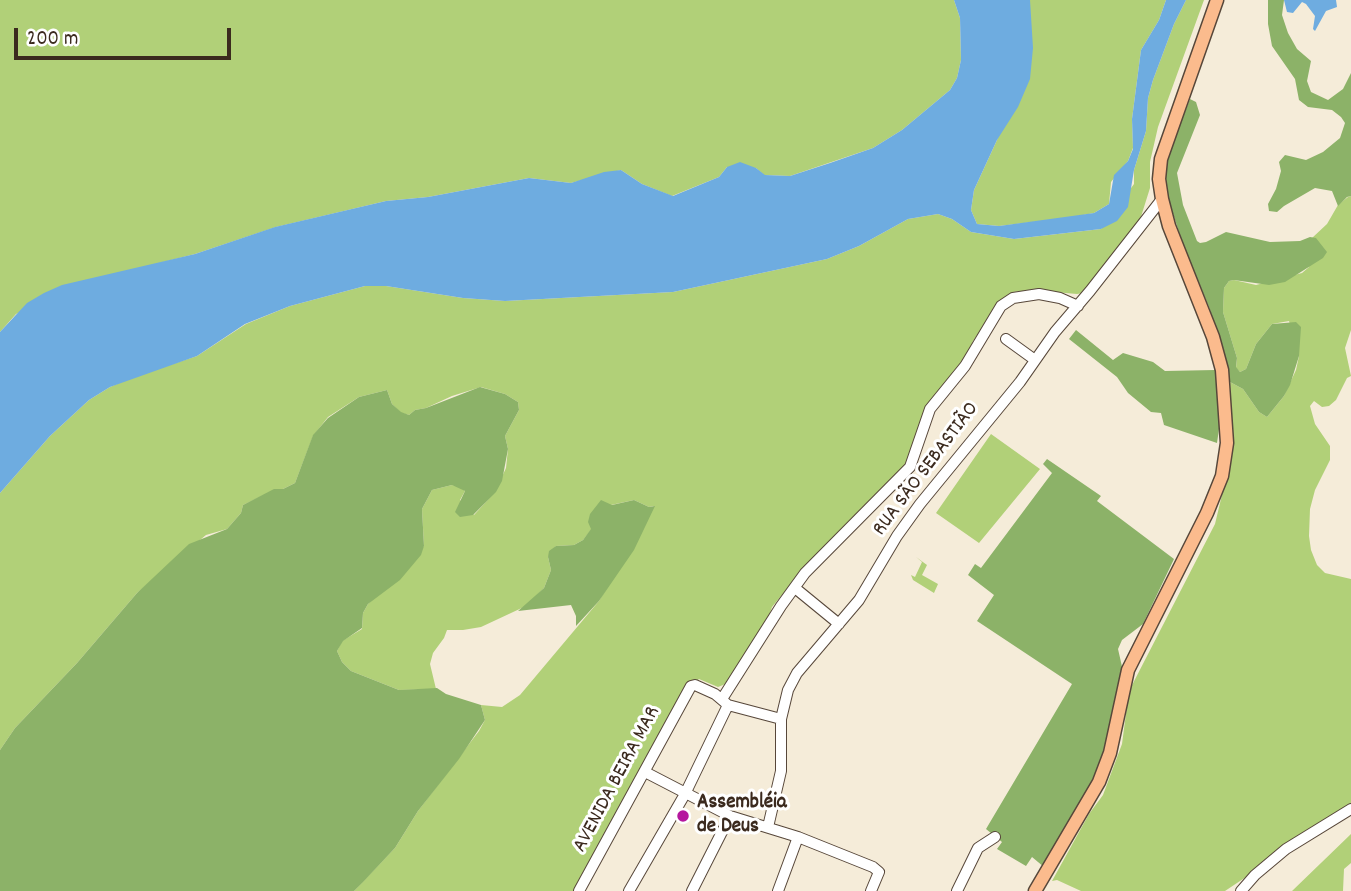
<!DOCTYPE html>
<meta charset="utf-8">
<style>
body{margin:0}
#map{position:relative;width:1351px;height:891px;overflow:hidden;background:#f5ecd9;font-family:Dekko,sans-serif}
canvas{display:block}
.scale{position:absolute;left:14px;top:28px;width:217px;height:32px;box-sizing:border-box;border:4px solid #3b2a1e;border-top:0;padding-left:9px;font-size:21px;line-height:24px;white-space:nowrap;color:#3b2a1e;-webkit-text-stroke:5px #fff;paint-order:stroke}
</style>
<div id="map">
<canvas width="1351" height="891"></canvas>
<div class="scale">200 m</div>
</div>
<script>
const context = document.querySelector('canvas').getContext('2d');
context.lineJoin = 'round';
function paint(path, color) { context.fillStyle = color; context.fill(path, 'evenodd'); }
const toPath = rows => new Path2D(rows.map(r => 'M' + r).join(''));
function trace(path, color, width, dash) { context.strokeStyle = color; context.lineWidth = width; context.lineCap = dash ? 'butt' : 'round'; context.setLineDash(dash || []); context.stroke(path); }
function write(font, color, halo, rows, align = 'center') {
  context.font = font + ' Dekko,sans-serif'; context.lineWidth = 6; context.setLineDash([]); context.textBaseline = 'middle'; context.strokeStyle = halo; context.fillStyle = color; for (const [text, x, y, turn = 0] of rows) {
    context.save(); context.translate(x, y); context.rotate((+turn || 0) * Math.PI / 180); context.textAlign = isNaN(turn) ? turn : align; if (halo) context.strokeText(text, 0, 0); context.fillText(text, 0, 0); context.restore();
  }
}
paint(toPath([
 [0,0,954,0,960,18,961,60,957,78,950,90,902,130,873,148,790,176,764,175,756,168,727,167,719,177,672,196,642,184,621,170,571,183,529,178,428,197,386,201,276,227,195,254,96,279,16,314,0,332],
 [1030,0,1166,0,1159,20,1141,50,1132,119,1133,148,1128,161,1111,182,1109,204,1094,213,1067,218,999,226,977,224,971,210,974,190,997,140,1030,12],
 [1186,0,1204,0,1158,127,1150,162,1150,188,1139,223,1088,292,1077,294,1032,290,1013,292,992,314,973,341,967,356,933,399,909,461,781,596,772,607,764,631,728,683,718,687,699,679,689,687,576,891,354,891,395,848,418,811,479,731,485,720,481,705,502,707,520,695,599,601,654,506,649,507,634,500,611,505,583,540,574,545,556,546,548,557,551,570,544,588,526,606,481,627,463,630,447,630,444,638,433,653,430,664,436,689,399,690,351,671,342,662,337,651,342,641,362,629,363,613,368,604,424,546,422,509,432,490,452,485,459,486,465,491,460,500,474,515,495,492,506,468,508,449,505,436,519,410,518,402,505,394,481,387,452,396,426,408,415,410,409,415,401,413,392,404,387,390,359,397,328,417,313,436,295,483,283,489,274,490,243,505,241,513,227,529,206,535,137,593,77,663,15,728,0,750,0,493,50,436,89,400,110,387,133,377,197,356,246,324,290,306,365,286,386,286,463,298,505,301,673,292,827,259,859,246,908,219,938,214,952,219,971,232,1014,239,1101,229,1134,184,1134,170,1146,131,1148,98,1153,80,1174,24],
 [1351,196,1351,330,1345,348,1351,376,1347,378,1336,400,1329,406,1322,407,1314,401,1310,406,1315,424,1330,446,1330,460,1315,490,1310,509,1309,536,1311,550,1317,565,1325,573,1351,579,1351,807,1225,891,1081,891,1057,880,1052,881,1089,814,1103,795,1122,744,1129,691,1215,524,1227,474,1232,435,1230,382,1243,389,1259,412,1267,417,1284,396,1296,370,1299,356,1289,321,1272,324,1256,344,1246,369,1240,372,1236,368,1237,358,1223,312,1224,288,1229,281,1234,280,1256,285,1302,273,1309,267,1316,238,1312,238,1327,224,1338,205,1348,197],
 [991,434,1040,469,979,543,936,513],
 [916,557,927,565,922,575,938,584,934,593,913,580,911,575,915,577,922,562],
 [1351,834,1351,863,1344,869,1343,891,1292,891]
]), '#b1d078');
paint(toPath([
 [1268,0,1284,0,1282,15,1288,33,1297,49,1311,61,1307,81,1311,92,1328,100,1343,89,1351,73,1351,196,1347,197,1338,206,1332,191,1315,188,1284,206,1277,212,1269,211,1268,204,1276,189,1281,171,1279,162,1285,155,1306,160,1323,152,1340,138,1345,123,1341,117,1332,110,1308,107,1299,100,1295,79,1272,46,1268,24],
 [1190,99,1196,102,1200,115,1177,173,1183,205,1197,241,1200,243,1206,242,1226,232,1270,242,1300,241,1310,237,1316,238,1327,252,1323,258,1285,282,1269,285,1234,280,1229,281,1224,288,1223,312,1237,358,1236,367,1240,372,1246,369,1256,344,1272,324,1296,322,1301,327,1299,356,1290,385,1284,396,1267,417,1259,412,1243,389,1230,382,1224,351,1209,307,1183,245,1165,188,1164,175,1168,155],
 [1076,330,1113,360,1123,353,1153,362,1165,371,1215,370,1219,389,1221,415,1217,443,1164,425,1161,413,1151,412,1128,393,1117,377,1069,339],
 [480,387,505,394,518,402,519,410,505,436,508,449,502,481,496,492,473,515,460,517,455,512,465,491,452,485,432,490,422,509,424,546,421,555,400,580,368,604,363,613,362,628,343,641,337,651,342,662,351,671,399,690,437,688,446,694,481,705,485,720,459,759,418,811,395,848,364,881,354,891,0,891,0,750,15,728,77,663,137,593,189,544,227,529,241,513,243,505,274,489,283,489,295,483,313,435,328,418,359,397,387,390,392,404,401,412,409,415,415,410,426,408],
 [1047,459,1101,496,1097,501,1174,559,1143,624,1122,640,1118,649,1123,671,1106,754,1094,785,1044,867,1032,857,1026,866,997,849,1002,842,986,829,1072,684,977,621,994,595,968,575,975,564,981,568,1052,473,1043,464],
 [601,500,612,505,634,500,649,507,655,506,634,550,599,601,576,626,576,616,571,605,518,611,544,588,551,570,548,557,549,551,556,546,574,545,583,540,591,529,588,522,590,514]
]), '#8cb268');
paint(toPath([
 [954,0,1030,0,1033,48,1030,79,1018,107,997,140,974,190,971,210,977,224,999,226,1094,213,1109,204,1114,175,1128,161,1133,149,1132,119,1141,50,1159,20,1166,0,1186,0,1174,24,1153,80,1148,98,1146,131,1134,170,1128,207,1117,221,1101,229,1014,239,971,232,952,219,938,214,908,219,859,246,827,259,673,292,505,301,463,298,386,286,365,286,290,306,245,324,197,356,110,387,89,400,50,436,0,493,0,332,27,303,44,293,62,285,195,254,275,227,386,201,428,197,529,178,571,183,604,172,621,170,642,184,673,196,719,177,727,167,740,162,756,168,765,175,790,176,830,163,873,148,902,130,950,90,957,78,961,60,960,18],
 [1284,0,1336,0,1337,7,1326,11,1315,31,1313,29,1315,16,1306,4,1302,2,1293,13,1287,12]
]), '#6eace0');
const minor = toPath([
 [1006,339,1035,360],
 [795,588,839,624],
 [722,699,781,606,805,573,910,467,930,409,965,366,1001,306,1013,298,1039,294,1060,298,1078,306],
 [645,772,730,816,798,837,873,867,879,872,871,891],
 [768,827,781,771,781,719,788,690,797,673,859,600,897,536,920,504,1020,382,1055,332,1090,291,1162,199],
 [579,891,691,686,695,685,715,694,728,705,781,719],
 [629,891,685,794,728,705],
 [692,891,730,816],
 [778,891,798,837],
 [957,891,978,848,995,837],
 [1241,891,1255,875,1286,849,1351,809]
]);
const major = toPath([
 [1035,891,1099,782,1110,753,1128,670,1207,513,1222,476,1227,443,1222,370,1213,337,1169,226,1162,199,1159,179,1161,159,1217,0]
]);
trace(minor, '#57473a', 12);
trace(major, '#57473a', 15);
trace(minor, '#fff', 10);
trace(major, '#fbbb8d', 12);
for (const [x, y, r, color] of [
 [683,816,7,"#b5179e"]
]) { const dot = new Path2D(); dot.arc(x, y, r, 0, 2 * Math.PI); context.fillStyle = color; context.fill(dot); trace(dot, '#fff', 2.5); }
write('21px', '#3b2a1e', '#fff', [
 ["RUA SÃO SEBASTIÃO",927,470,-53],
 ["AVENIDA BEIRA MAR",618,780,-62]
]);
write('bold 21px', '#3b2a1e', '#fff', [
 ["Assembléia",697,804],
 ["de Deus",697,828]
], 'left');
</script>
